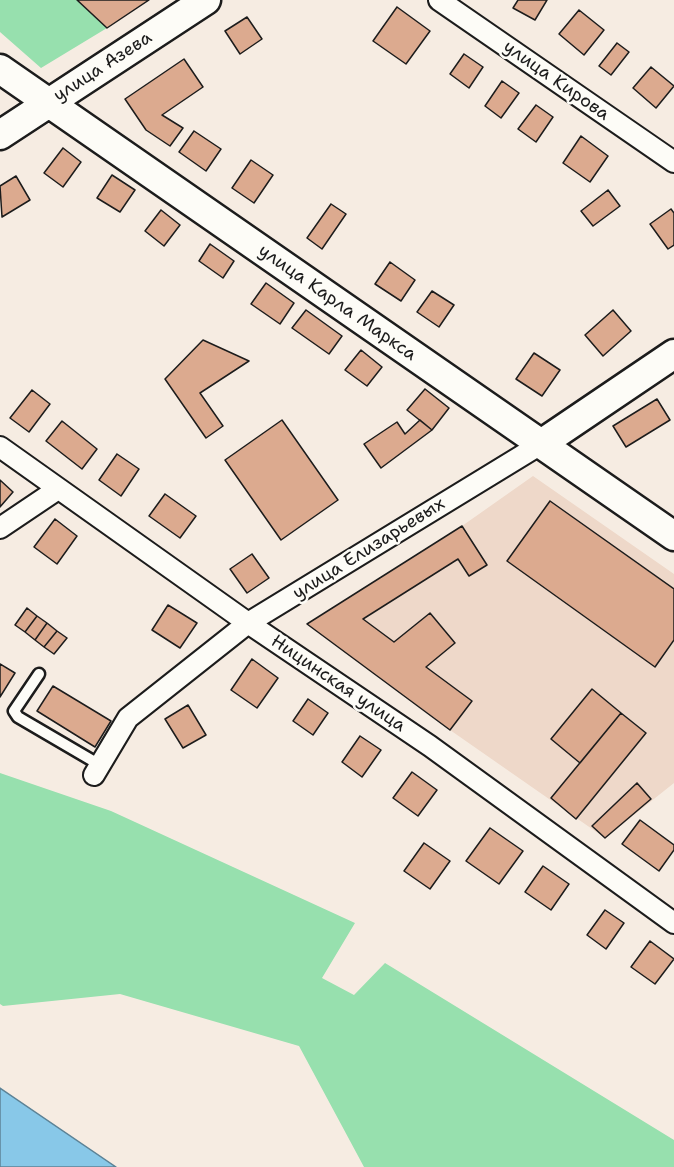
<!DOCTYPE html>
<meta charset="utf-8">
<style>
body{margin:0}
canvas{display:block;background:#f6ece2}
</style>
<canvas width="674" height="1167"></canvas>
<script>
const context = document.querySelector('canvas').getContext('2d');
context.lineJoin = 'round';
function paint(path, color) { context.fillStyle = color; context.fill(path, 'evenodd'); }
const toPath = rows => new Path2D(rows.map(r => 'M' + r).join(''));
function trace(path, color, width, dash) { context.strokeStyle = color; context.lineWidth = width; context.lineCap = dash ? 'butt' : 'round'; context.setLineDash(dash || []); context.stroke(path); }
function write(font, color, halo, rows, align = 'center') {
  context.font = font + ' "Shantell Sans",sans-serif'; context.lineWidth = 5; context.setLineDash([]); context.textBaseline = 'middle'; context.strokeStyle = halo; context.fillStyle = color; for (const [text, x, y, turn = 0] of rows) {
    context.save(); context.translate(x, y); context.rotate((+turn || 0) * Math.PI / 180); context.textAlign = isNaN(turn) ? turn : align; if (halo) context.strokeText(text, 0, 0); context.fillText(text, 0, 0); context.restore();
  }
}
paint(toPath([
 [533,476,674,574,674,783,605,838,450,730,307,624,462,526]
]), '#eed8c9');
paint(toPath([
 [0,0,77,0,107,28,41,68,0,32],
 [0,773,111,811,355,923,322,978,354,995,385,963,674,1140,674,1167,364,1167,299,1046,120,994,3,1006,0,1004]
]), '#97e0ae');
const water = toPath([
 [0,1088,116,1167,0,1167,0,1088]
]);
paint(water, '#88c8e8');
trace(water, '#5d8396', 1.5);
const building = toPath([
 [77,0,149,0,107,28,77,0],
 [518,0,547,0,535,20,513,8,518,0],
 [397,7,430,31,406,64,373,41,397,7],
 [579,10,604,30,584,55,559,34,579,10],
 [247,17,262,39,240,54,225,31,247,17],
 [617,43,629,52,611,75,599,66,617,43],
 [464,54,483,67,469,88,450,74,464,54],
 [184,59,203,87,162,115,183,128,170,146,146,130,125,99,184,59],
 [651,67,674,86,656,108,633,88,651,67],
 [502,81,519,93,501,118,485,106,502,81],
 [536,105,553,117,536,142,518,129,536,105],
 [194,131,221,149,206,171,179,152,194,131],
 [581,136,608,156,590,182,563,163,581,136],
 [63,148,81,162,63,187,44,173,63,148],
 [251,160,273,175,254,203,232,188,251,160],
 [112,175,135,190,120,212,97,198,112,175],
 [16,176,30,200,2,217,0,186,16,176],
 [608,190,620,206,593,226,581,211,608,190],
 [331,204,346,214,322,249,307,238,331,204],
 [671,209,674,213,674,245,668,249,650,224,671,209],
 [161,210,180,225,164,246,145,231,161,210],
 [210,244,234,261,223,278,199,261,210,244],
 [390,262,415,280,401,301,375,284,390,262],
 [266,283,294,303,280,324,251,304,266,283],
 [432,291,454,305,439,327,417,312,432,291],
 [306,310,342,336,329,354,292,328,306,310],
 [613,310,631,331,603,356,585,335,613,310],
 [203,340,249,361,200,393,223,426,206,438,165,379,203,340],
 [361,350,382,367,367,386,345,370,361,350],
 [534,353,560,370,542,396,516,379,534,353],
 [425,389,449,408,432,430,407,410,425,389],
 [32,390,50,404,29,432,10,418,32,390],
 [657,399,670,420,626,447,613,426,657,399],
 [282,420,338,500,281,540,225,460,282,420],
 [420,420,432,430,381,468,364,444,397,422,405,434,420,420],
 [62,421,97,449,82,469,46,441,62,421],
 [117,454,139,469,121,496,99,480,117,454],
 [0,480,13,492,0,507,0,480],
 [165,494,196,516,180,538,149,516,165,494],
 [550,501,674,589,674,640,655,667,507,561,550,501],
 [55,519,77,536,57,564,34,547,55,519],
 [462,526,487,565,469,576,458,559,363,619,394,642,430,613,455,643,426,667,472,701,450,730,307,624,462,526],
 [252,554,269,578,247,593,230,569,252,554],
 [168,605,197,623,180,648,152,630,168,605],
 [27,608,37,616,25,632,15,625,27,608],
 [37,616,47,623,35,640,25,632,37,616],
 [47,623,57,631,44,647,35,640,47,623],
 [57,631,67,638,54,654,44,647,57,631],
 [252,659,278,678,257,708,231,690,252,659],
 [0,664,15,673,0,697,0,664],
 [53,686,111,721,95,747,37,711,53,686],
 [592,689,621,713,580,763,551,739,592,689],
 [308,699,328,713,313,735,293,721,308,699],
 [188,705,206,735,183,748,165,719,188,705],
 [621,713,646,733,576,819,551,798,621,713],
 [360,736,381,750,362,777,342,762,360,736],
 [412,772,437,790,418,816,393,798,412,772],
 [637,783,651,799,605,838,592,826,637,783],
 [640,820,674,845,674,850,659,871,622,844,640,820],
 [490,828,523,851,499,884,466,861,490,828],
 [424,843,450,861,430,889,404,871,424,843],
 [543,866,569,884,551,910,525,892,543,866],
 [605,910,624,923,606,949,587,935,605,910],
 [650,941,674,959,655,984,631,967,650,941]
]);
paint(building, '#dcaa8f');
trace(building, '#1c1c1c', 1.5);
const lane = toPath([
 [39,674,14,711,18,717,100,765]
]);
const street = toPath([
 [439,0,674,162],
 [0,447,248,623,430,746,674,923],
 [0,528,58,489],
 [94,775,128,718,248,623,541,444]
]);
const secondary = toPath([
 [0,69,674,536],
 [0,135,206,0],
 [541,444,674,354]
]);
trace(lane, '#1c1c1c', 15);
trace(street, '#1c1c1c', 24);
trace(secondary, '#1c1c1c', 33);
trace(lane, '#fdfcf7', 10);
trace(street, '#fdfcf7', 20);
trace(secondary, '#fdfcf7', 28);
write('18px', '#1c1c1c', '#fdfcf7', [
 ["улица Азева",103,67,-33],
 ["улица Кирова",556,81,35],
 ["улица Карла Маркса",337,303,35],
 ["улица Елизарьевых",369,549,-32],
 ["Ницинская улица",338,684,34]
]);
</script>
